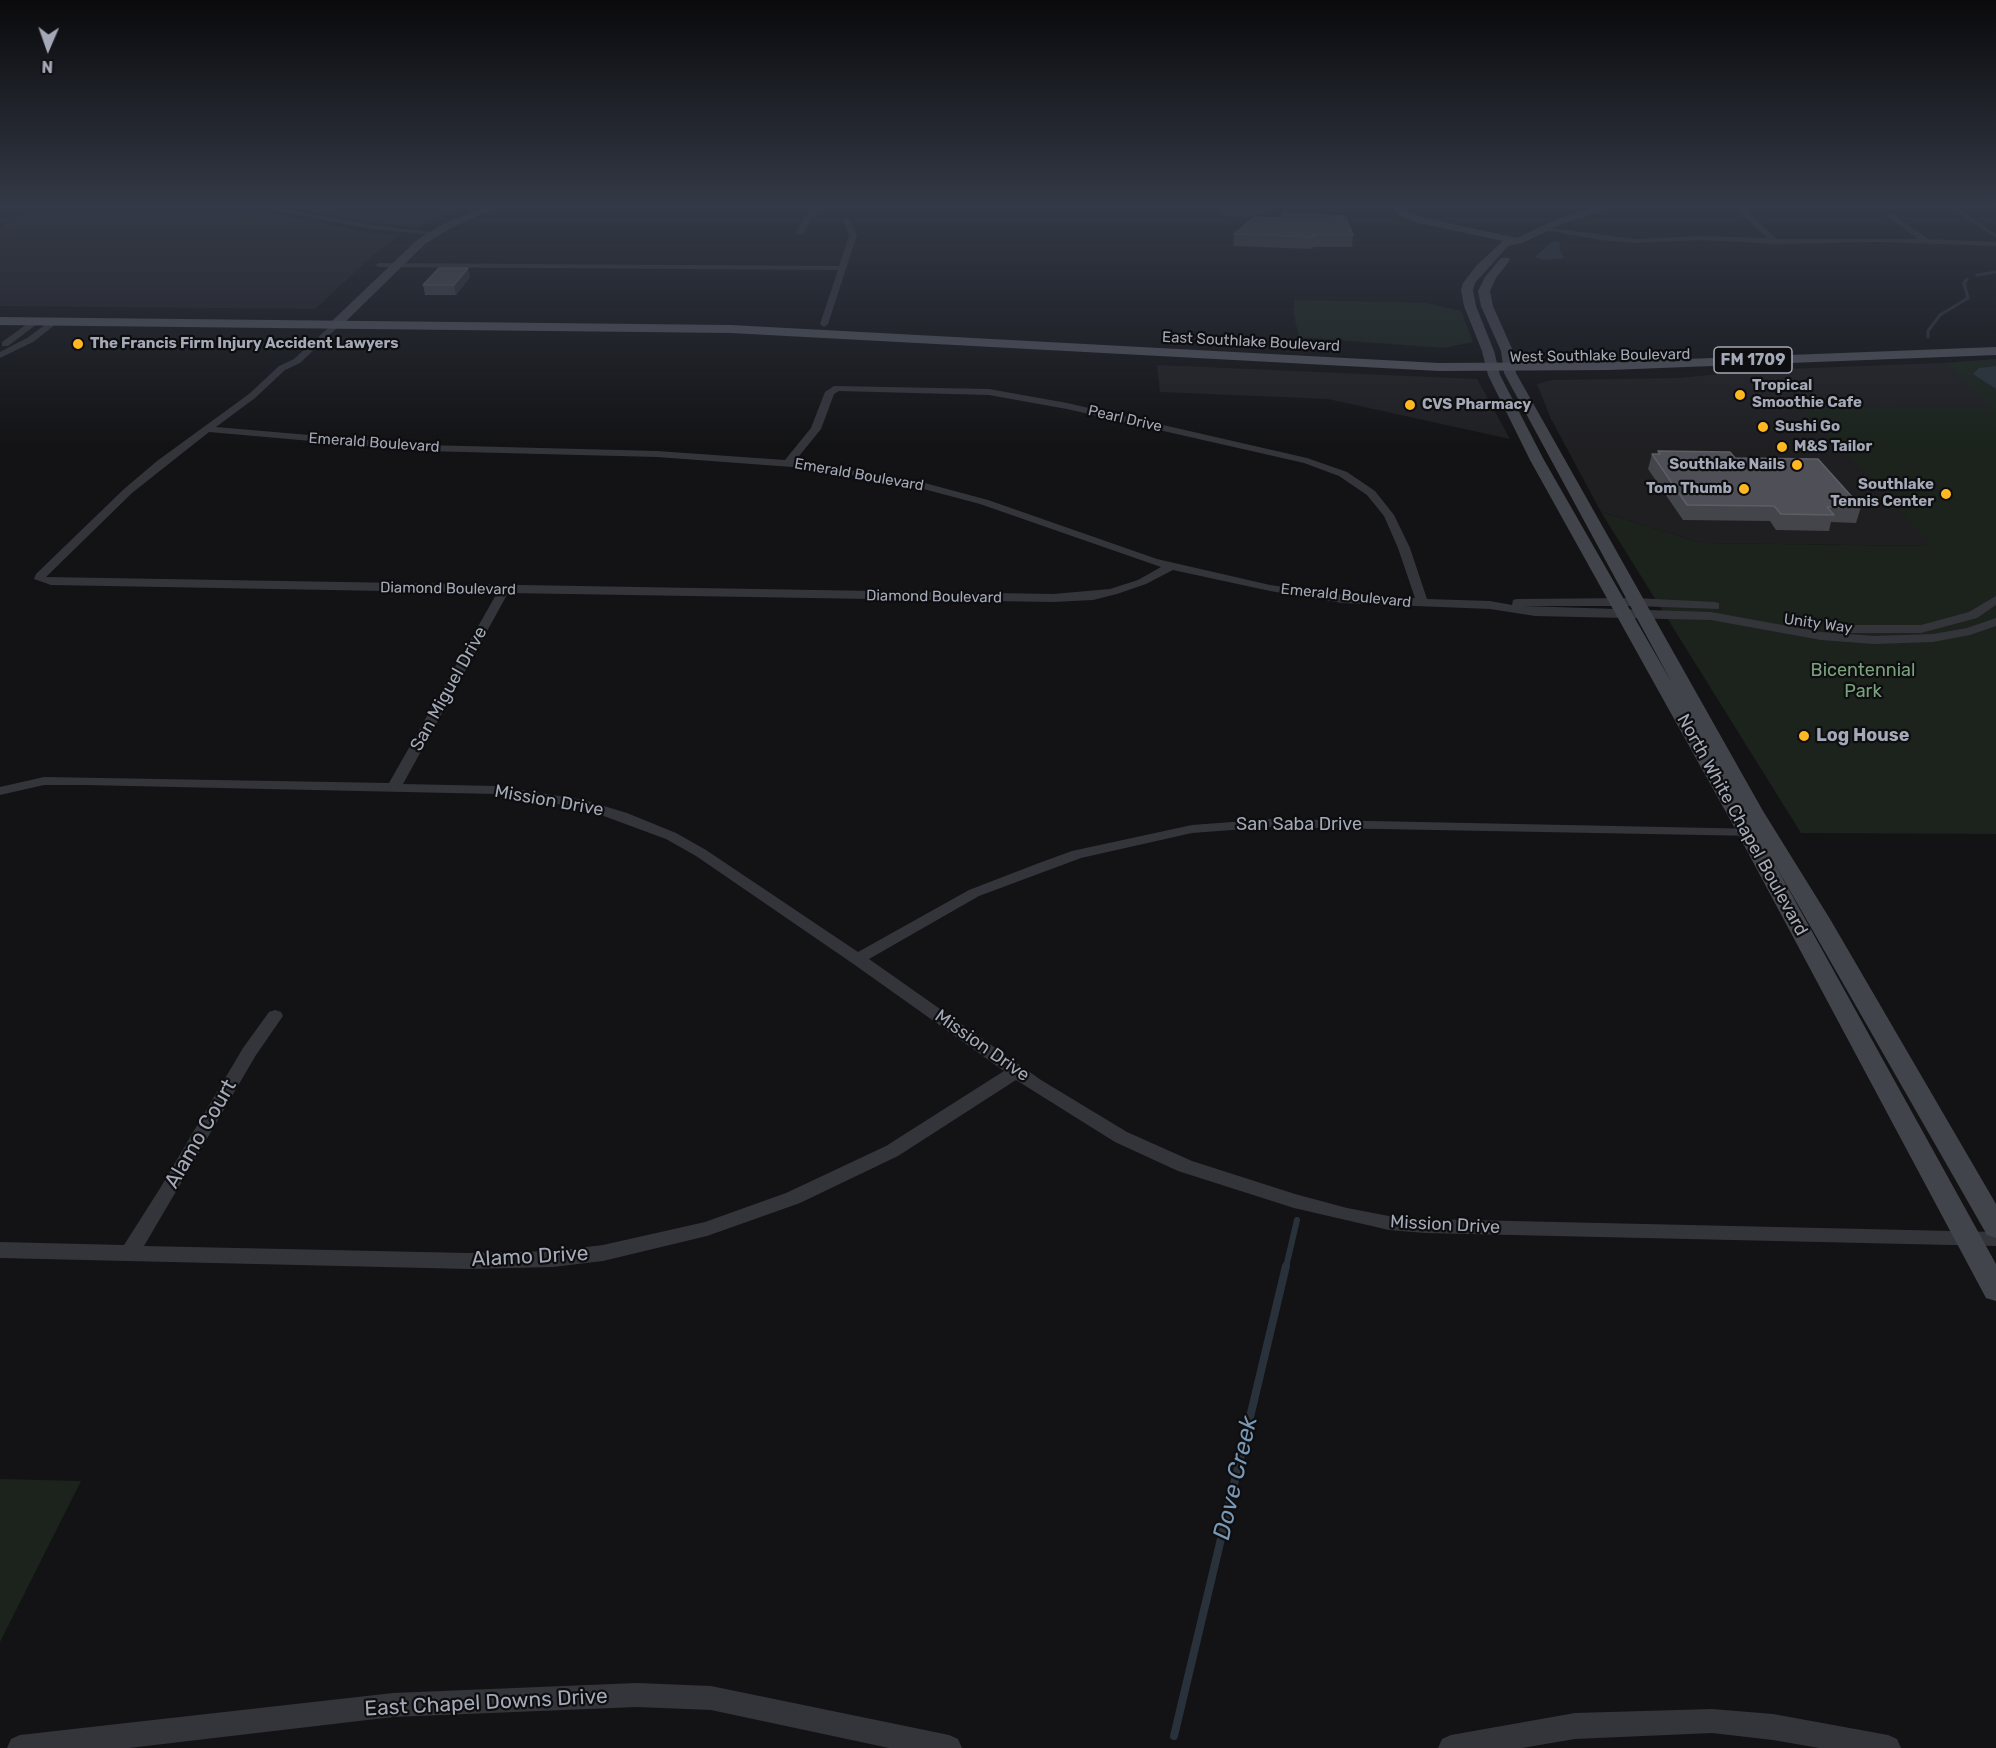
<!DOCTYPE html>
<style>
body{margin:0}
#map{position:relative;width:1996px;height:1748px;overflow:hidden;background:#131315;font-family:Rubik,sans-serif}
canvas{display:block}
.north{position:absolute;left:18px;top:18px;width:60px;height:60px;-webkit-text-stroke:4px #0e0e10;paint-order:stroke;rotate:182deg;font-size:16px;font-weight:700;line-height:24px;text-align:center;color:#a4a9b7}
.north::after{content:'';display:block;margin:auto;width:21px;height:27px;background:#a4a9b7;clip-path:polygon(50% 0,100% 100%,50% 72%,0 100%)}
</style>
<div id="map">
<canvas width="1996" height="1748"></canvas>
<div class="north">N</div>
</div>
<script>
const context = document.querySelector('canvas').getContext('2d');
context.lineJoin = 'round';
function paint(path, color) { context.fillStyle = color; context.fill(path, 'evenodd'); }
const toPath = rows => new Path2D(rows.map(r => 'M' + r).join(''));
function trace(path, color, width, dash) { context.strokeStyle = color; context.lineWidth = width; context.lineCap = dash ? 'butt' : 'round'; context.setLineDash(dash || []); context.stroke(path); }
function write(font, color, halo, rows, align = 'center') {
  context.font = font + ' Rubik,sans-serif'; context.lineWidth = 4.5; context.setLineDash([]); context.textBaseline = 'middle'; context.strokeStyle = halo; context.fillStyle = color; for (const [text, x, y, turn = 0] of rows) {
    context.save(); context.translate(x, y); context.rotate((+turn || 0) * Math.PI / 180); context.textAlign = isNaN(turn) ? turn : align; if (halo) context.strokeText(text, 0, 0); context.fillText(text, 0, 0); context.restore();
  }
}
paint(toPath([
 [40,205,219,206,254,210,366,232,399,235,370,258,315,309,0,306,0,228],
 [281,205,469,205,415,228,353,220,280,206],
 [1942,363,1994,408,1867,474,1932,546,1702,543,1601,512,1551,419,1537,384,1552,380,1679,378,1760,370],
 [1157,365,1477,379,1510,439,1328,399,1160,392]
]), '#1f1f22');
paint(toPath([
 [1294,300,1427,303,1461,311,1473,342,1444,348,1299,337,1294,315],
 [1996,359,1996,834,1801,833,1601,512,1702,543,1931,546,1867,474,1800,407,1993,408,1942,363],
 [0,1479,81,1481,0,1642]
]), '#1b231c');
paint(toPath([
 [1219,205,1272,205,1273,206,1268,213,1242,218,1224,215],
 [1556,241,1561,243,1559,247,1564,258,1544,260,1535,257,1550,243],
 [1996,366,1996,389,1973,374,1979,368]
]), '#29323a');
trace(toPath([
 [1950,205,1996,236],
 [1977,275,1996,272],
 [1928,337,1928,331,1940,315,1968,298,1964,283,1967,279]
]), '#29323a', 3);
trace(toPath([
 [1286,1267,1297,1220]
]), '#29323a', 6);
trace(toPath([
 [1174,1736,1286,1266]
]), '#29323a', 8);
paint(toPath([
 [248,205,261,205,372,225,439,233,435,235,372,229,248,205],
 [806,205,813,205,822,210,811,218,804,233,800,235,796,233,804,217,813,210,806,205],
 [1739,209,1745,209,1777,239,1918,239,1887,216,1890,212,1928,239,1996,242,1996,246,1877,242,1776,244,1702,240,1636,243,1601,240,1538,229,1542,227,1636,239,1702,236,1768,238,1739,213,1739,209],
 [846,217,850,219,857,235,828,324,824,327,820,324,838,270,379,267,375,265,379,263,839,266,849,235,842,219,846,217],
 [34,319,41,321,8,346,2,346,2,342,34,319],
 [53,319,60,321,33,342,0,358,0,352,27,338,53,319],
 [336,321,339,322,339,326,300,363,285,370,255,398,216,427,425,445,657,451,785,460,811,428,825,392,834,386,989,389,1067,403,1307,458,1347,472,1375,491,1394,515,1410,548,1427,599,1490,601,1512,605,1513,600,1517,599,1635,598,1715,602,1719,603,1719,609,1635,606,1523,606,1711,612,1821,632,1874,636,1933,634,1967,628,1996,618,1996,626,1970,635,1933,642,1874,644,1821,640,1711,620,1535,616,1490,609,1342,603,1270,591,1173,570,1146,584,1117,594,1093,600,1053,602,508,593,403,784,496,786,584,800,627,813,676,833,706,850,858,952,969,890,1039,863,1072,851,1192,825,1272,819,1762,829,1764,832,1762,835,1757,836,1272,827,1192,833,1081,858,979,896,869,959,1041,1080,1127,1132,1192,1161,1295,1194,1347,1208,1389,1216,1425,1219,1996,1232,1996,1246,1425,1233,1389,1230,1294,1208,1178,1171,1115,1142,1016,1080,898,1156,800,1203,707,1236,603,1261,553,1267,469,1269,0,1258,0,1242,124,1245,159,1190,243,1048,269,1012,275,1010,281,1012,283,1016,256,1055,144,1246,469,1253,553,1251,603,1245,705,1222,786,1193,886,1146,1004,1071,852,963,696,856,666,839,582,808,496,794,85,785,44,785,0,795,0,787,44,777,389,783,497,593,51,585,34,579,36,574,124,489,157,461,249,394,279,366,294,359,336,321],
 [839,391,989,395,1067,409,1304,463,1339,476,1367,495,1384,516,1398,548,1415,598,1342,595,1270,585,1157,559,988,500,921,482,795,461,821,429,834,394,839,391],
 [209,432,425,451,657,457,819,469,916,487,980,504,1161,567,1138,580,1110,589,1053,594,46,577,132,493,209,432],
 [1996,596,1996,605,1977,618,1921,633,1851,633,1845,629,1851,625,1921,625,1969,612,1996,596],
 [637,1683,711,1686,949,1735,958,1739,962,1748,889,1748,711,1710,637,1707,393,1717,129,1748,7,1748,11,1739,20,1735,393,1693,637,1683],
 [1712,1709,1773,1714,1888,1735,1897,1739,1901,1748,1819,1748,1773,1740,1712,1733,1575,1739,1522,1748,1438,1748,1442,1739,1451,1735,1575,1713,1712,1709]
]), '#34353b');
paint(toPath([
 [490,205,502,205,451,228,425,244,340,327,332,327,332,321,417,240,443,224,490,205],
 [1391,205,1401,205,1407,212,1425,218,1517,238,1554,220,1605,205,1619,205,1562,224,1522,243,1508,246,1475,283,1473,290,1476,306,1494,351,1500,375,1544,460,1672,683,1504,373,1501,351,1481,306,1478,291,1485,277,1501,258,1509,258,1510,260,1496,278,1490,291,1493,306,1513,351,1516,373,1763,811,1830,919,1996,1204,1996,1238,1987,1235,1773,861,1996,1264,1996,1301,1986,1298,1737,832,1530,460,1488,375,1482,351,1464,306,1461,290,1463,283,1477,265,1503,241,1418,223,1399,216,1391,205]
]), '#42444b');
paint(toPath([
 [0,317,731,325,1439,363,1609,362,1996,347,1996,355,1609,370,1439,371,731,333,0,325,0,317]
]), '#50525a');
paint(toPath([
 [1282,213,1353,235,1352,247,1313,247,1313,249,1233,246,1234,234,1281,218],
 [470,277,456,295,425,295,423,285],
 [1658,451,1861,507,1856,523,1831,522,1829,531,1776,530,1770,521,1683,520,1648,469,1652,454,1658,454]
]), '#44454b');
paint(toPath([
 [468,268,470,277,456,295,454,285]
]), '#2c2d31');
const building = toPath([
 [1282,213,1345,216,1353,235,1313,235,1314,237,1234,234,1254,217,1283,218,1282,213],
 [439,268,468,268,454,285,423,285,439,268],
 [1658,451,1730,452,1735,458,1818,459,1861,507,1827,507,1834,515,1781,514,1774,506,1687,505,1652,454,1660,454,1658,451]
]);
paint(building, '#4f5057');
trace(building, '#5c5e66', 1.5);
const sky = context.createLinearGradient(0, 0, 0, 449);
sky.addColorStop(0, '#0a0a0c');
sky.addColorStop(0.46, '#333946');
sky.addColorStop(1, '#33394600');
context.fillStyle = sky;
context.fillRect(0, 0, 1996, 449);
for (const [x, y, r, color] of [
 [78,344,6,"#ffb722"],
 [1740,395,6,"#ffb722"],
 [1410,405,6,"#ffb722"],
 [1763,427,6,"#ffb722"],
 [1782,447,6,"#ffb722"],
 [1797,465,6,"#ffb722"],
 [1744,489,6,"#ffb722"],
 [1946,494,6,"#ffb722"],
 [1804,736,6,"#ffb722"]
]) { const dot = new Path2D(); dot.arc(x, y, r, 0, 2 * Math.PI); context.fillStyle = color; context.fill(dot); trace(dot, '#0e0e10', 2); }
write('15px', '#a4a9b7', '#0e0e10', [
 ["East Southlake Boulevard",1251,342,3],
 ["West Southlake Boulevard",1600,356,-1],
 ["Pearl Drive",1125,419,13],
 ["Emerald Boulevard",374,443,4],
 ["Emerald Boulevard",859,475,10],
 ["Diamond Boulevard",448,589,1],
 ["Emerald Boulevard",1346,596,6],
 ["Diamond Boulevard",934,597,1],
 ["Unity Way",1818,624,8]
]);
write('bold 15px', '#a4a9b7', '#0e0e10', [
 ["The Francis Firm Injury Accident Lawyers",90,344],
 ["Tropical",1752,386],
 ["Smoothie Cafe",1752,403],
 ["CVS Pharmacy",1422,405],
 ["Sushi Go",1775,427],
 ["M&S Tailor",1794,447],
 ["Southlake Nails",1785,465,"right"],
 ["Southlake",1934,485,"right"],
 ["Tennis Center",1934,502,"right"],
 ["Tom Thumb",1732,489,"right"]
], 'left');
for (const [x, y, w] of [
 [1753,360,78]
]) { const box = new Path2D(); box.roundRect(x - w / 2, y - 13, w, 26, 4.5); context.fillStyle = '#0e0e10'; context.fill(box); trace(box, '#a4a9b7', 1.5); }
write('bold 16px', '#a4a9b7', null, [
 ["FM 1709",1753,360]
]);
write('18px', '#79a37c', '#0e0e10', [
 ["Bicentennial",1863,671],
 ["Park",1863,692]
]);
write('18px', '#a4a9b7', '#0e0e10', [
 ["San Miguel Drive",449,689,-61],
 ["Mission Drive",549,801,10],
 ["San Saba Drive",1299,825],
 ["North White Chapel Boulevard",1742,825,61],
 ["Mission Drive",982,1046,35],
 ["Mission Drive",1445,1225,3]
]);
write('bold 18px', '#a4a9b7', '#0e0e10', [
 ["Log House",1816,736]
], 'left');
write('21px', '#a4a9b7', '#0e0e10', [
 ["Alamo Court",201,1134,-60],
 ["Alamo Drive",530,1257,-3],
 ["East Chapel Downs Drive",486,1703,-3]
]);
write('italic 24px', '#7898b5', '#0e0e10', [
 ["Dove Creek",1236,1478,-77]
]);
</script>
